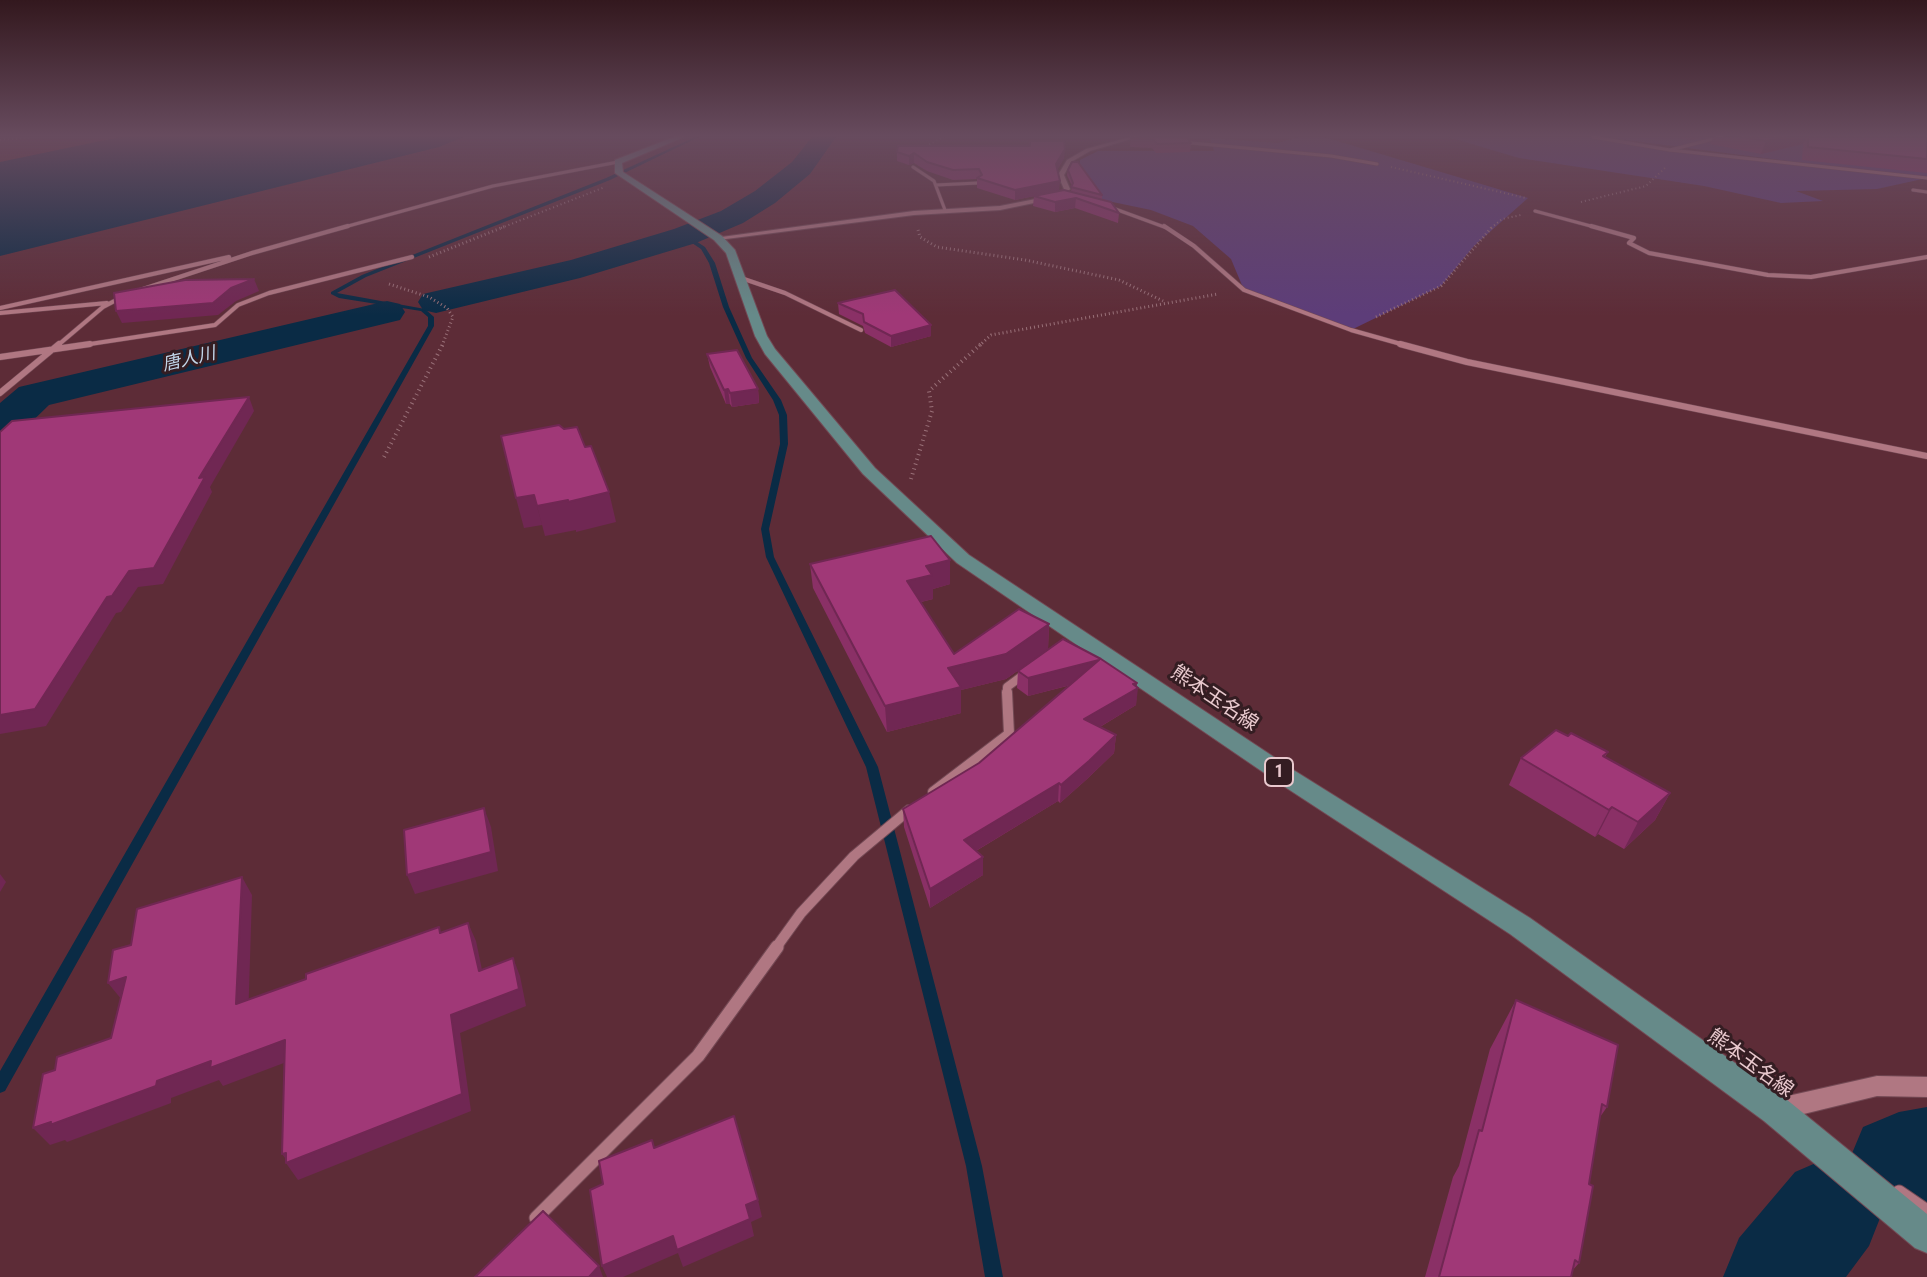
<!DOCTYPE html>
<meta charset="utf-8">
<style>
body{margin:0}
canvas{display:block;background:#5d2c37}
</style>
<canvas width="1927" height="1277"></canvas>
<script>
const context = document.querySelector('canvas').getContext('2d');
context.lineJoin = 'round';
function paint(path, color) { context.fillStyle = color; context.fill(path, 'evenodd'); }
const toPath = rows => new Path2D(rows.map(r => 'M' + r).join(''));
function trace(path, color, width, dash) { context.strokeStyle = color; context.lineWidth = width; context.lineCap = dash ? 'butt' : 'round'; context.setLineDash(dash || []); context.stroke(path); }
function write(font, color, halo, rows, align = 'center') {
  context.font = font + ' "Roboto Condensed","Noto Sans JP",sans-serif'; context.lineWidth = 6; context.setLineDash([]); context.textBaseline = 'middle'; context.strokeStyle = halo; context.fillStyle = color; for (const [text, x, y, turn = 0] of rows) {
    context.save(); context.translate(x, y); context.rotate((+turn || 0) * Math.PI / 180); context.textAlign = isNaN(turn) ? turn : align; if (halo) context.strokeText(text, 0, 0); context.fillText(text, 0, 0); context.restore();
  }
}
paint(toPath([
 [1298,137,1324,137,1528,198,1474,246,1441,286,1351,330,1244,290,1231,259,1193,226,1151,210,1079,195,1080,160,1098,151,1214,151,1210,138,1278,143],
 [1448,137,1594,137,1670,150,1894,175,1604,137,1927,137,1927,178,1877,189,1796,191,1823,201,1781,203,1704,186,1519,158]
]), '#5d3d79');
paint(toPath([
 [120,137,463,137,439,147,0,256,0,162]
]), '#0a2b45');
paint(toPath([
 [695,137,699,137,610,180,366,277,337,293,425,309,434,317,434,326,5,1091,0,1093,0,1071,428,326,428,317,421,311,339,298,331,294,331,292,362,275,606,178,695,137],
 [683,235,687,235,705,247,715,263,729,307,752,358,781,400,787,415,788,444,769,529,774,557,878,767,982,1166,1003,1277,985,1277,966,1166,866,767,766,557,761,529,780,444,779,415,773,400,746,358,723,307,709,263,701,249,683,237,683,235]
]), '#0a2b45');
paint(toPath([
 [812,137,836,137,810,174,775,203,743,223,696,243,580,278,436,313,423,310,418,302,423,294,571,260,674,229,721,211,755,191,792,162,812,137],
 [387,301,400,304,405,312,400,320,49,405,16,437,0,441,0,403,19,387,387,301],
 [1927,1107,1927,1207,1899,1214,1884,1208,1869,1246,1846,1277,1723,1277,1739,1238,1795,1172,1832,1156,1848,1163,1863,1127,1899,1112,1927,1107]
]), '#0a2b45');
const service = toPath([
 [1670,150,1721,137]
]);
const minorFar5 = toPath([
 [1593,137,1670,150,1927,178],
 [1181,142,1331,156,1377,164],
 [913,167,934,181,945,210],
 [936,185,978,183],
 [1913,190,1927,192],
 [1107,206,1167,228],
 [1535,211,1598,228],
 [341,228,493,186,618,162]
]);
const minorFar4 = toPath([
 [1164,226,1194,246,1244,290,1351,330,1408,346],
 [1591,226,1634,238,1629,243,1649,253,1768,275,1811,277,1927,257],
 [741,278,785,293,861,330],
 [134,292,252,253,348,226],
 [0,308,229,257],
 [0,313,107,303],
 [57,346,103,307,122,297],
 [77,346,215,325,238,305,269,293,412,257]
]);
const minorFar3 = toPath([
 [1400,344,1467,362,1927,456],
 [0,357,90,344],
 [0,393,59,344]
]);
const minorFar2 = toPath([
 [1007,694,1007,687,1026,673]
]);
const minorFar1 = toPath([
 [933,792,1009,734,1007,692],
 [775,949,801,913,854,856,909,810]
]);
const minor = toPath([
 [1899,1192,1927,1211],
 [536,1218,698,1056,777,947]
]);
const tertiary = toPath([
 [1130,137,1138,137,1090,151,1071,162,1064,175,1070,189,1063,197,1000,210,914,215,718,240,714,238,914,211,1000,206,1061,194,1064,189,1058,175,1067,160,1086,149,1130,137],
 [1877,1076,1927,1077,1927,1097,1877,1096,1779,1120,1771,1116,1768,1109,1771,1102,1779,1098,1877,1076]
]);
const primary = toPath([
 [674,137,684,137,622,163,623,172,722,236,735,250,767,336,775,349,875,468,969,555,1295,771,1530,918,1786,1099,1927,1214,1927,1253,1915,1248,1764,1121,1510,934,1279,783,957,563,863,474,765,354,755,336,726,253,714,240,615,173,615,160,674,137]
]);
trace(service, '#734954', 4);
trace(minorFar5, '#734954', 4);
trace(minorFar4, '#734954', 5);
trace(minorFar3, '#734954', 7);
trace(minorFar2, '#734954', 10);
trace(minorFar1, '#734954', 12);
trace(minor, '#734954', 15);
trace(tertiary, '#734954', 2);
trace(primary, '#734954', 2);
trace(toPath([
 [0,140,32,137],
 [922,148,944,137],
 [1391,167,1526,198],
 [1581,202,1646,186,1666,167],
 [501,228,605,187],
 [1491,228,1502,219,1521,215]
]), '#997078', 2, [1, 3]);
trace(toPath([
 [918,230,920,237,937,247,1025,260,1119,280,1163,301],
 [429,257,506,226],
 [389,284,429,297,447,308,453,317,442,346],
 [1376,317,1441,286,1493,226],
 [979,346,991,335,1218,294]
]), '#997078', 3, [1, 3]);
trace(toPath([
 [384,457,443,344],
 [911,479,932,411,929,391,981,344]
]), '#997078', 4, [1, 4]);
trace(service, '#b07782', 3);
trace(minorFar5, '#b07782', 3);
trace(minorFar4, '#b07782', 4);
trace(minorFar3, '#b07782', 6);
trace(minorFar2, '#b07782', 8);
trace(minorFar1, '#b07782', 10);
trace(minor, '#b07782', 13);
paint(tertiary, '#b07782');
paint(primary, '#668a89');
paint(toPath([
 [1131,137,1191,143,1190,152,1156,153,1152,148,1130,147],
 [1677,137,1705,137,1690,140],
 [1713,137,1927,137,1927,173,1802,160,1803,144,1761,154,1710,144],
 [897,152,1064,158,1057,170,1059,191,1071,191,1072,186,1067,175,1068,170,1102,195,1102,199,1119,213,1118,223,1075,208,1055,212,1033,206,1034,196,1015,200,977,188,977,179,953,180,927,171,914,163,909,165,897,161],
 [838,303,931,336,891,347,865,333,863,326,839,314],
 [707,354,758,389,759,403,732,407,730,404,726,404,710,367],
 [950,560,950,584,933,589,933,599,921,602,954,654,1049,624,1048,649,1006,679,961,690,961,713,887,732,813,588,810,564],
 [1018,671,1137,683,1136,705,1100,727,1116,735,1114,753,1087,779,1060,803,1058,801,976,851,983,875,930,908,904,827,903,809,979,763,1071,685,1028,696,1017,688],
 [1568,736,1608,752,1605,757,1670,793,1655,820,1624,849,1598,834,1595,837,1509,785,1521,758],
 [1516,1000,1607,1107,1600,1117,1589,1184,1579,1263,1572,1271,1571,1277,1425,1277,1453,1177,1459,1166,1490,1049]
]), '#8a3066');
paint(toPath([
 [1691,137,1705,137,1690,140],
 [1786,137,1807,137,1803,144,1761,154,1766,141],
 [1065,149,1064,158,1055,173,1056,164],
 [914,153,914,163,909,165,909,156],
 [1060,181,1059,191,1015,200,1015,190],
 [1076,198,1075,208,1055,212,1055,202],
 [254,279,259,291,236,301,218,315,122,323,116,311,231,288],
 [931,325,931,336,891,347,891,336],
 [728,389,730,404,726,404,724,390],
 [758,389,759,403,732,407,730,393],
 [249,397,254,411,210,487,212,492,163,584,138,587,121,612,116,613,46,726,0,734,0,715,107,597,199,478],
 [609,492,616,522,576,532,576,530,545,536,537,506],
 [534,495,542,525,524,528,516,498],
 [950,560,950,584,933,589,933,599,908,605,907,581,926,566],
 [1049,624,1048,649,1006,679,961,690,961,713,887,732,885,706,948,668],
 [1099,660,1097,678,1028,696,1028,678],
 [1137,683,1136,689,1138,688,1136,705,1083,737,1084,719],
 [1116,735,1114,753,1087,779,1060,803,1061,785],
 [1059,783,1058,801,964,858,964,840],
 [1670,793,1655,820,1624,849,1638,822],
 [1612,807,1598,834,1595,837,1609,810],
 [484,808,491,827,498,871,415,894,407,875],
 [983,857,983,875,930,908,930,889],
 [0,874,6,882,0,892],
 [242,877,252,895,248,1022,236,1004],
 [468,923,476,941,486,989,479,971],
 [513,958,520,976,526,1006,460,1033,471,1111,298,1180,286,1163,288,1162,282,1154,451,1015],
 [126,977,122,1000,108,983],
 [285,1040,297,1058,223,1086,219,1080,171,1098,171,1103,67,1142,65,1140,50,1145,33,1128,211,1061],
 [758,1200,762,1217,751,1222,754,1236,683,1267,678,1253,623,1277,607,1277,602,1266],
 [599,1266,603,1277,589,1277]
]), '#702753');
const building = toPath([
 [1131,137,1187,138,1191,143,1157,144,1153,139,1131,138,1131,137],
 [1741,137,1786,137,1766,141,1741,137],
 [1808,137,1927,137,1927,159,1808,147,1808,137],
 [1030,141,1064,141,1065,149,1056,164,1060,181,1015,190,977,178,982,175,979,169,953,170,927,162,914,153,909,156,897,152,898,146,1030,146,1030,141],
 [1072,162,1078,162,1102,195,1071,187,1073,183,1068,170,1072,162],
 [1064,190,1111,202,1119,213,1076,198,1055,202,1034,196,1064,190],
 [254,279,231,288,213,303,116,311,114,293,185,280,254,279],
 [895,290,931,325,891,336,864,322,863,314,838,303,895,290],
 [737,350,758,389,730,393,728,389,724,390,707,354,737,350],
 [249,397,199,478,205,477,154,568,129,571,112,596,107,597,35,709,0,715,0,432,12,421,249,397],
 [559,425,564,429,577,427,585,447,591,446,609,492,568,502,568,500,537,506,534,495,516,498,501,436,559,425],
 [931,536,950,560,926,566,932,575,907,581,954,654,1019,609,1049,624,1006,654,948,668,961,687,885,706,810,564,931,536],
 [1063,639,1101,659,1137,683,1133,684,1138,688,1084,719,1116,735,1089,761,1061,785,1059,783,964,840,983,857,930,889,903,809,979,763,1099,660,1028,678,1018,671,1063,639],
 [1556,730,1568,736,1571,733,1608,752,1603,756,1670,793,1638,822,1612,807,1609,810,1521,758,1556,730],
 [484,808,491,852,407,875,404,830,484,808],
 [242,877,236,1004,306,979,306,974,439,927,440,933,468,923,479,971,513,958,519,989,451,1015,462,1094,286,1163,286,1153,282,1154,285,1040,210,1068,211,1061,157,1081,156,1086,50,1125,51,1122,33,1128,43,1074,55,1070,57,1057,111,1038,126,977,108,983,113,950,131,945,137,909,242,877],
 [1516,1000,1618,1045,1607,1107,1602,1104,1589,1184,1593,1186,1579,1263,1575,1260,1571,1277,1439,1277,1479,1130,1482,1131,1516,1000],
 [734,1116,758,1200,746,1205,750,1219,677,1250,673,1236,602,1266,590,1190,603,1184,599,1161,652,1140,654,1148,734,1116],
 [543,1211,599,1266,589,1277,475,1277,543,1211]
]);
paint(building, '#a03877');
trace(building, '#702753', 2);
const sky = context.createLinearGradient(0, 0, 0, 315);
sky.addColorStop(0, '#33181e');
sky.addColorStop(0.43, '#674b5e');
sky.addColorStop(1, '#674b5e00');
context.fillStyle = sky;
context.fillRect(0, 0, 1927, 315);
write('italic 18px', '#c0d6ea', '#341d22', [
 ["唐人川",189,360,-13]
]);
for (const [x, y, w] of [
 [1279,772,28]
]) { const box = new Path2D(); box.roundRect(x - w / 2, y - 14, w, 28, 6); context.fillStyle = '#341d22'; context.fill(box); trace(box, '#e9c9ce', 2); }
write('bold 18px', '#e9c9ce', null, [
 ["1",1279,772]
]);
write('20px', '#e9c9ce', '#341d22', [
 ["熊本玉名線",1214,699,34],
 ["熊本玉名線",1750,1064,36]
]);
</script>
